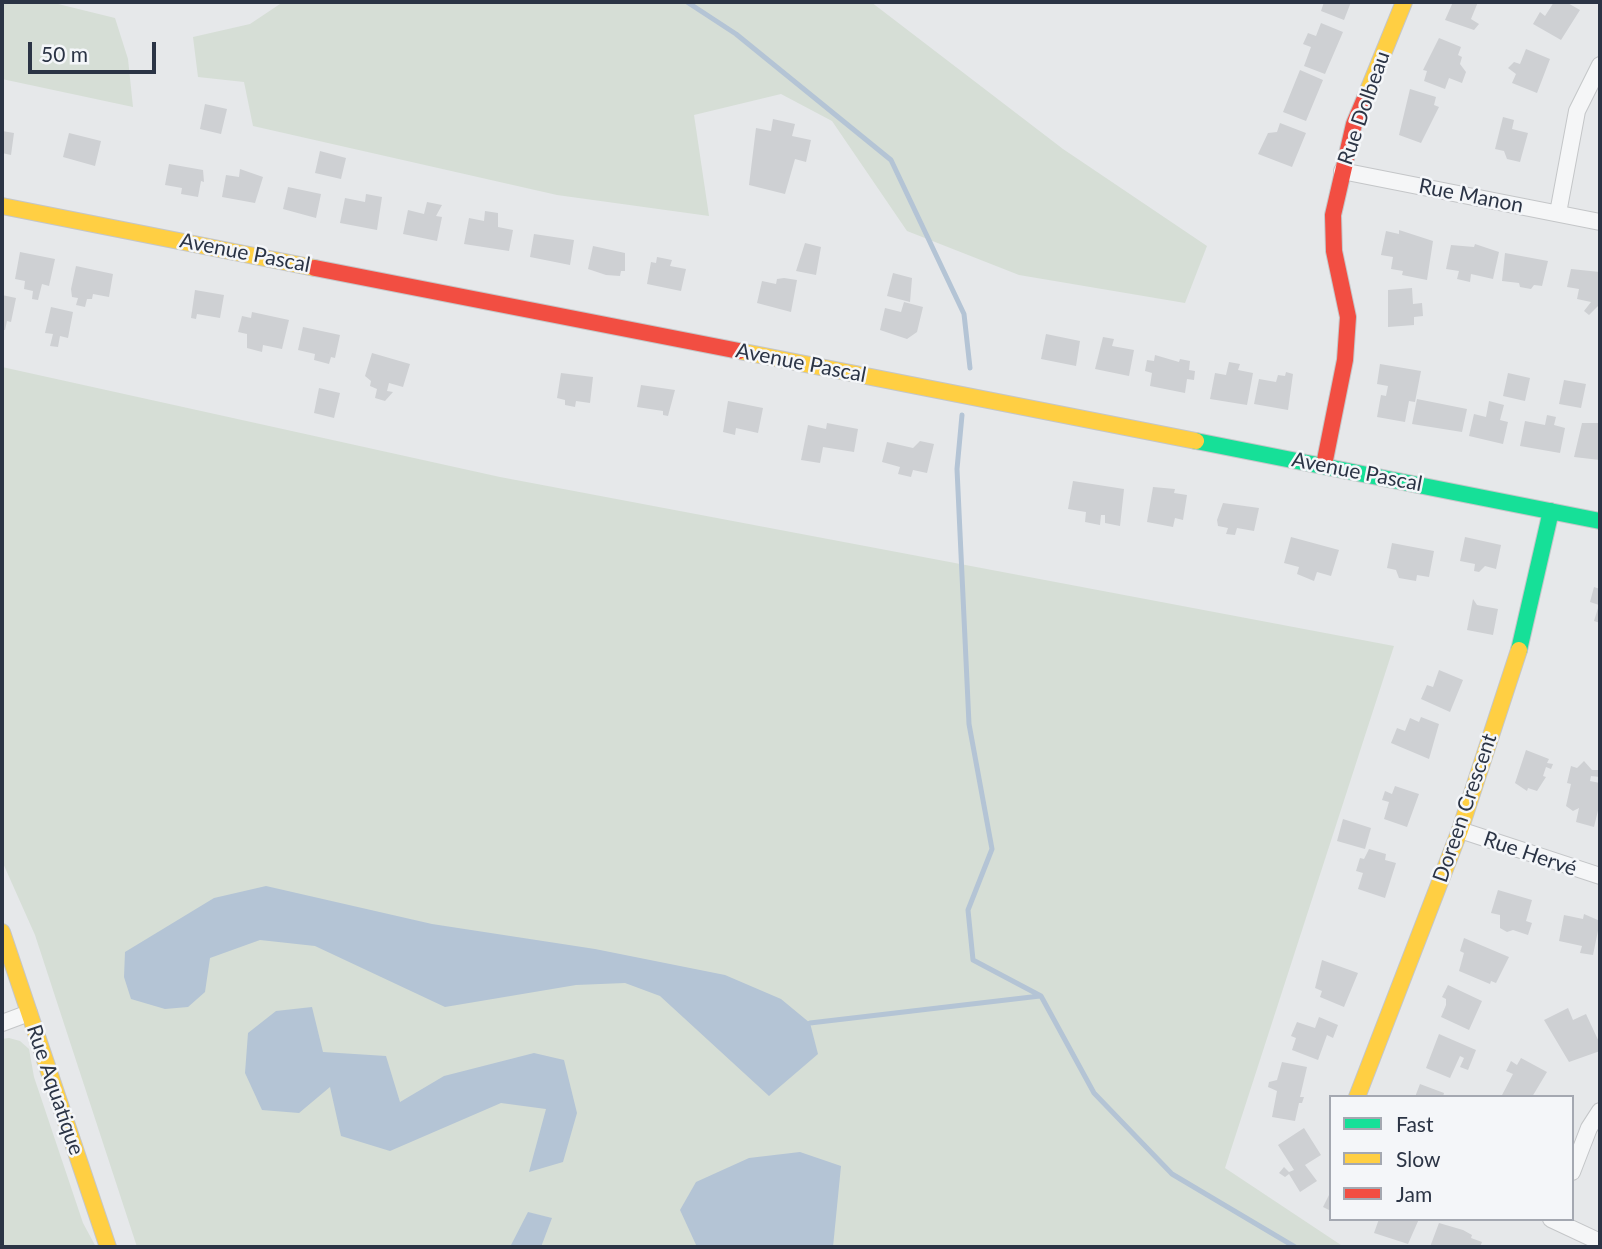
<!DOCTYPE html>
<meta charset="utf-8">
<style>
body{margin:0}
#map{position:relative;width:1602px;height:1249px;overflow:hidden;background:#e6e8ea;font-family:Lato,sans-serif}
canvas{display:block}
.frame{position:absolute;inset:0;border:4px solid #2b3445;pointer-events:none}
.legend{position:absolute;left:1329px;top:1095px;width:245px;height:126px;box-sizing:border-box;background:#f4f6f9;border:2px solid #a4a8b1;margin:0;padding:9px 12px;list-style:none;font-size:21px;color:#2b3445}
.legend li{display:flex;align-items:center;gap:14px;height:35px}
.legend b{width:35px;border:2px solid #a4a8b1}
.scale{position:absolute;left:28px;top:42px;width:128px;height:32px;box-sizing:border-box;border:4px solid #2b3445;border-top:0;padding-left:9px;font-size:21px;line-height:24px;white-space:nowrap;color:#2b3445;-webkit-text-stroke:5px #f4f6f9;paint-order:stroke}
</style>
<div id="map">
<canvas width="1602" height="1249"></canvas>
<div class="frame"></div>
<ul class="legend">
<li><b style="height:9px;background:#16e098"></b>Fast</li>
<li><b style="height:9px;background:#ffcf43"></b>Slow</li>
<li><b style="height:9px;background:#f24e42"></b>Jam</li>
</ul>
<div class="scale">50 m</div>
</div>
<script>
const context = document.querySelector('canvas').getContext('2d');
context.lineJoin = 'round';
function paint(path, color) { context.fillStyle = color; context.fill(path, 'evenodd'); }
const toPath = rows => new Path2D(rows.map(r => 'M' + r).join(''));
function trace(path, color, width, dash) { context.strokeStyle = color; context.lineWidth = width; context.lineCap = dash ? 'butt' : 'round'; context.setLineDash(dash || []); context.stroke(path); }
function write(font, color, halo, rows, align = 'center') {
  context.font = font + ' Lato,sans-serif'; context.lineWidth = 5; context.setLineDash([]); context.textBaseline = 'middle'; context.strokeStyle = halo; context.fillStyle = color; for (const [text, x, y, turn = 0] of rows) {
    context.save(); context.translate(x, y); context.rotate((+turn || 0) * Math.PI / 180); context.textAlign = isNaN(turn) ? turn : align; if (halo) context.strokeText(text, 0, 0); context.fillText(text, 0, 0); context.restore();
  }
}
paint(toPath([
 [2,2,50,2,115,18,128,59,133,107,2,79],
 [283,2,871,2,1063,149,1207,246,1185,303,1019,275,907,231,832,121,781,94,694,115,709,216,557,195,253,126,244,82,198,77,193,37,250,24],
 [2,367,500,477,1394,646,1225,1168,1344,1247,137,1247,35,935,2,861],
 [9,1038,20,1041,29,1049,34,1077,83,1223,96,1247,2,1247,2,1039]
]), '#d6ded6');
paint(toPath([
 [266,886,432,924,595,949,725,975,781,999,810,1023,818,1054,769,1096,660,996,625,983,576,985,445,1007,315,946,260,940,210,958,205,992,188,1007,165,1009,131,999,124,977,125,952,214,898],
 [312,1007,323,1052,386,1056,400,1102,444,1076,534,1053,564,1060,577,1113,563,1162,529,1172,546,1109,501,1103,390,1151,341,1136,330,1087,299,1113,262,1110,245,1073,248,1033,276,1011],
 [800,1152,841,1166,833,1247,697,1247,680,1210,696,1182,749,1158],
 [528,1212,552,1218,541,1247,510,1247]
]), '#b4c4d5');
trace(toPath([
 [687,2,736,34,891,160,964,314,970,368],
 [962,415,957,469,969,724,992,849,968,910,973,960,1041,996,1094,1093,1172,1174,1295,1247],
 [810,1023,1040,996]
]), '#b4c4d5', 5);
paint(toPath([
 [1324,2,1351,2,1344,20,1321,11],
 [1453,2,1478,2,1471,19,1479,24,1474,30,1445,20],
 [1554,2,1566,2,1580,10,1561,40,1533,24,1540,12,1545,16],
 [1321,23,1343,32,1325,74,1304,66,1311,47,1303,44,1308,33,1316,36],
 [1439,38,1461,47,1458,55,1462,57,1460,64,1466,72,1462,83,1449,78,1445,89,1424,81,1427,71,1423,70],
 [1526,49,1550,59,1537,93,1512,83,1516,74,1508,68,1514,62,1520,64],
 [1300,70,1323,80,1306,121,1283,112],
 [1410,89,1436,97,1434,105,1439,107,1421,143,1399,135],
 [205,104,227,109,221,134,200,129],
 [1503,117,1514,120,1512,129,1528,133,1520,162,1507,159,1504,151,1495,149],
 [773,119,795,124,792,136,811,140,806,162,795,159,785,194,749,185,756,128,771,131],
 [1280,123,1306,133,1292,167,1258,154,1268,133,1277,132],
 [2,131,14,133,11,155,2,153],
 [69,133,101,141,95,166,63,157],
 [320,151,346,158,341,179,315,173],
 [169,164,203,170,204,182,201,181,198,197,181,194,182,188,165,185],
 [240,169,263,177,255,203,222,197,226,175,239,177],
 [288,187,321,194,316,218,283,209],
 [366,194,382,197,377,230,340,223,345,198,365,202],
 [427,202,442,205,436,216,442,217,437,241,403,234,408,210,424,214],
 [485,211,498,213,498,227,513,230,509,251,464,244,469,218,484,221],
 [1399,230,1433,241,1427,280,1402,275,1403,271,1391,269,1393,257,1381,255,1386,231,1399,234],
 [534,234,574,240,570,265,530,257],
 [805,243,821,247,816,275,796,271],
 [1475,244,1499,252,1493,279,1471,274,1470,282,1457,279,1459,271,1446,269,1451,245,1474,247],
 [593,246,625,253,625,271,621,271,620,276,606,275,588,269],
 [20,252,55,259,49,286,42,284,38,300,32,299,33,291,24,289,25,281,15,279],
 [1505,253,1548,261,1542,286,1534,285,1531,289,1520,287,1519,283,1502,281],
 [657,257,672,260,670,266,686,269,681,291,647,284,651,262,656,263],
 [76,266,113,274,109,297,93,294,92,299,87,299,85,307,76,305,78,298,72,297,71,289],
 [1571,269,1600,272,1600,304,1589,315,1584,311,1591,302,1577,299,1579,289,1567,287],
 [893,273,912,278,910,302,887,296],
 [784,278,797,280,791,312,757,303,762,281,776,284,777,279],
 [1412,288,1413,304,1422,303,1423,316,1414,317,1414,325,1388,327,1388,290],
 [195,290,224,295,220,318,197,314,196,319,191,318],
 [2,295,16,298,11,322,7,321,5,330,2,330],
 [904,302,923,307,917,332,907,339,880,330,885,308,901,312],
 [51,307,73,312,68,338,60,336,58,347,50,346,53,334,45,333],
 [252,312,289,320,282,349,263,345,262,352,247,348,247,334,238,332,242,316,251,318],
 [303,327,340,335,335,358,331,357,329,364,314,360,315,354,298,350],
 [1046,334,1080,341,1076,366,1041,359],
 [1103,337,1114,339,1112,346,1134,350,1129,376,1095,369],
 [372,353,410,364,403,387,389,383,387,391,393,392,385,401,375,398,377,389,370,386,371,381,365,376],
 [1155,355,1179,362,1180,359,1190,361,1189,370,1195,371,1194,380,1187,379,1185,393,1150,386,1152,373,1145,371,1147,360,1154,361],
 [1229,362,1240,364,1238,370,1253,373,1247,405,1210,399,1215,373,1226,375],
 [1380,364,1421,371,1415,402,1409,401,1405,422,1377,417,1381,395,1386,396,1388,386,1377,384],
 [1286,372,1293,374,1288,410,1254,404,1259,379,1276,382,1278,375,1285,376],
 [561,373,593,377,590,403,576,401,575,407,565,405,565,400,557,398],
 [1508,373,1530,378,1525,401,1503,396],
 [1564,380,1586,384,1581,408,1559,404],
 [641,385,675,390,668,416,663,415,663,411,637,407],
 [319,388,340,393,334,418,314,413],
 [1417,399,1467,409,1462,432,1412,424],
 [728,401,763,408,758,433,736,428,735,435,723,432],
 [1489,401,1504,405,1500,420,1508,422,1503,444,1469,436,1474,414,1486,417],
 [1547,415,1556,417,1554,425,1565,428,1560,453,1520,446,1525,421,1545,425],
 [827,423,858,429,854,452,823,447,820,463,801,460,808,425,826,429],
 [1582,423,1600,423,1600,460,1574,457],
 [920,441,934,444,927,473,913,470,911,477,898,474,900,467,882,462,887,442,913,448],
 [1073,481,1124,489,1120,526,1105,523,1105,515,1101,515,1100,525,1085,522,1086,512,1068,509],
 [1153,487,1175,489,1174,493,1187,495,1183,520,1175,518,1173,527,1147,522],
 [1223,503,1259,508,1254,531,1237,528,1235,535,1226,534,1228,528,1218,526,1217,520],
 [1291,537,1339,550,1331,576,1317,572,1314,581,1297,574,1299,567,1284,563],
 [1465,537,1501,545,1496,569,1485,566,1479,572,1474,571,1475,564,1460,561],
 [1392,543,1434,551,1429,577,1417,575,1416,581,1399,578,1396,570,1387,568],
 [1594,587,1600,589,1600,623,1594,621,1599,605,1590,602],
 [1473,599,1477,605,1498,609,1493,635,1467,630],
 [1439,670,1463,680,1450,712,1421,699,1427,685,1433,687],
 [1421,717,1439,724,1429,759,1391,743,1397,728,1405,731,1410,718,1419,722],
 [1526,750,1549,759,1547,763,1553,764,1551,769,1546,767,1543,776,1546,777,1537,791,1528,788,1527,791,1515,783],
 [1584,761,1592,770,1600,770,1600,777,1591,776,1590,781,1600,783,1600,802,1594,827,1576,822,1579,808,1573,811,1566,806,1571,784,1567,783,1571,766,1577,768],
 [1395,786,1419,794,1407,827,1384,819,1389,802,1382,800,1385,791,1392,794],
 [1343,819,1371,828,1365,849,1337,841],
 [1369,849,1386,854,1385,860,1396,863,1385,898,1358,889,1363,873,1356,871,1360,858,1364,859],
 [1498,890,1532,900,1526,921,1532,923,1528,935,1513,930,1507,932,1500,928,1500,915,1491,913],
 [1584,914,1600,921,1593,955,1580,953,1582,946,1559,941,1564,915,1583,919],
 [1464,938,1509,957,1496,983,1491,981,1490,984,1459,971,1464,953,1460,951],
 [1322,960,1358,973,1344,1007,1320,997,1322,991,1315,988],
 [1448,985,1482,1001,1469,1030,1441,1017,1446,1005,1446,999,1442,997],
 [1568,1008,1573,1020,1586,1014,1600,1044,1600,1051,1569,1062,1544,1020],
 [1319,1017,1338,1025,1333,1038,1327,1035,1318,1060,1292,1050,1296,1038,1291,1036,1297,1022,1315,1028],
 [1439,1034,1476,1050,1468,1070,1460,1067,1464,1058,1460,1056,1450,1078,1426,1068],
 [1521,1058,1547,1072,1532,1097,1501,1097,1513,1074,1506,1071,1511,1061,1517,1065],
 [1282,1062,1307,1067,1300,1097,1304,1097,1302,1103,1299,1103,1295,1121,1272,1117,1277,1091,1268,1087,1269,1082,1277,1080],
 [1420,1084,1444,1093,1443,1097,1415,1097],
 [1304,1128,1321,1155,1305,1165,1317,1181,1300,1192,1289,1174,1285,1177,1279,1173,1284,1167,1289,1172,1294,1170,1278,1145],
 [1331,1191,1331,1211,1323,1207],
 [1379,1219,1419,1219,1408,1244,1374,1233],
 [1439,1223,1463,1230,1472,1235,1471,1238,1482,1242,1480,1247,1430,1247]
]), '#ced0d3');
const street = toPath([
 [1342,171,1600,222],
 [1558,213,1577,111,1600,65],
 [1460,830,1600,876],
 [2,1023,29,1013],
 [1572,1172,1589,1128,1600,1111],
 [1551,1219,1600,1242]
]);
const fast = toPath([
 [1196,441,1600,521],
 [1519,650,1551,511]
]);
const slow = toPath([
 [1365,98,1404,2],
 [2,206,315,268],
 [739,351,1196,441],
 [2,932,108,1247],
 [1357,1097,1460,830,1519,650]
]);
const jam = toPath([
 [315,268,739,351],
 [1324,465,1345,360,1348,317,1334,251,1333,215,1354,124,1365,98]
]);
trace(street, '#c4c6c8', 18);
trace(fast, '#c4c6c8', 18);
trace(slow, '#c4c6c8', 18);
trace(jam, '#c4c6c8', 18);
trace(street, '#f5f6f7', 16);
trace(fast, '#16e098', 16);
trace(slow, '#ffcf43', 16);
trace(jam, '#f24e42', 16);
write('21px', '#2b3445', '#f4f6f9', [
 ["Rue Dolbeau",1364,108,-71],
 ["Rue Manon",1471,196,11],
 ["Avenue Pascal",245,253,11],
 ["Avenue Pascal",801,363,11],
 ["Avenue Pascal",1357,472,11],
 ["Doreen Crescent",1465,808,-71],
 ["Rue Hervé",1530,854,19],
 ["Rue Aquatique",55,1090,71]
]);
</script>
